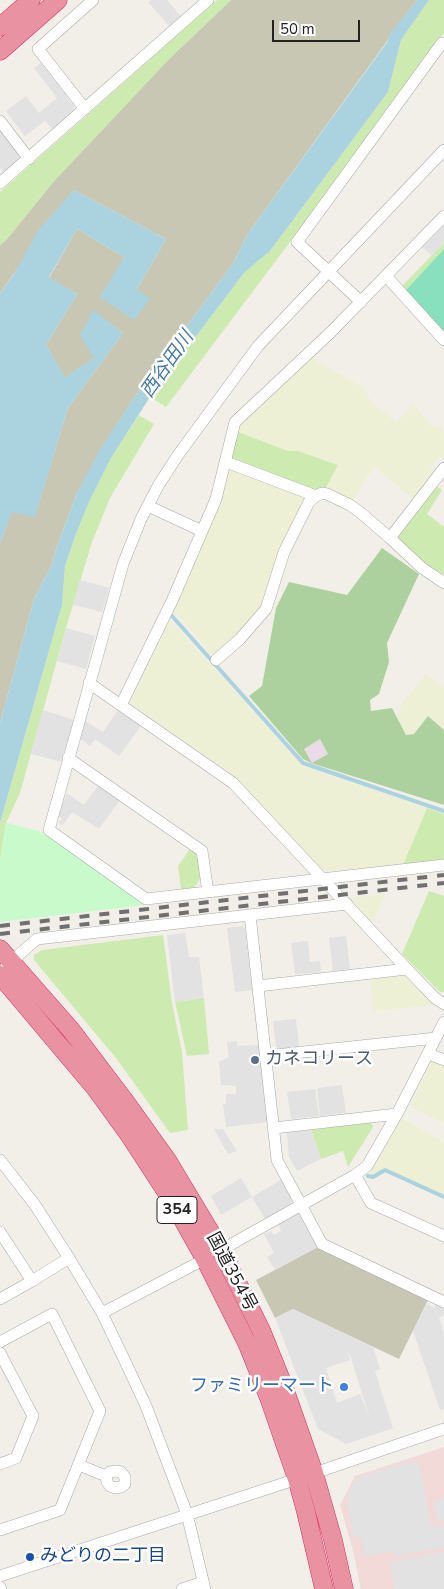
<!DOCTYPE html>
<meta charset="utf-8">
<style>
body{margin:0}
#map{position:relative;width:444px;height:1589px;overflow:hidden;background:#f2efe9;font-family:"Nunito Sans",sans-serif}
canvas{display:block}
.scale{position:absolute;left:272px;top:20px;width:88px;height:22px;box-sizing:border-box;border:2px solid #222;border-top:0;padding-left:6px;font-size:15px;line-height:18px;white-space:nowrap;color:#222;-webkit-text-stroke:4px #fff;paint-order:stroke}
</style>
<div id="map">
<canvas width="444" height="1589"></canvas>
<div class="scale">50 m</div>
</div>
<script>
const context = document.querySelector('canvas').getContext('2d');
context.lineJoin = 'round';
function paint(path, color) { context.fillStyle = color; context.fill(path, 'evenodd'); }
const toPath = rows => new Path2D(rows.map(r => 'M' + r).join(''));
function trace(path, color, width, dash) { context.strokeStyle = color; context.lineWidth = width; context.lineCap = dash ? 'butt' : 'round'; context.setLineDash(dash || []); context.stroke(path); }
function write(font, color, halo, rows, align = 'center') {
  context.font = font + ' "Nunito Sans","Noto Sans JP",sans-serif'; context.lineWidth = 5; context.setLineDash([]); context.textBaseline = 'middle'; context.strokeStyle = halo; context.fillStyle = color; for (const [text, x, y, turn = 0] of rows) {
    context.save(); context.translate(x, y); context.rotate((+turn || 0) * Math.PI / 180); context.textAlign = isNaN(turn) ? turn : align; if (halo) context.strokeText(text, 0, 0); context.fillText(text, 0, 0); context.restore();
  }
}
paint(toPath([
 [444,1447,444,1589,361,1589,353,1551,340,1505,355,1476]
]), '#f2dad9');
paint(toPath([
 [320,739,329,754,312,764,304,749]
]), '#ebdbe8');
paint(toPath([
 [231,0,417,0,390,35,388,40,247,235,234,262,131,402,77,493,57,546,52,564,34,599,0,723,0,543,12,511,35,516,68,408,123,333,93,311,94,358,65,378,46,345,77,294,49,278,77,229,124,257,137,289,166,239,74,190,0,293,0,245,7,239,54,181,169,59],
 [318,1247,429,1298,399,1359,293,1309,275,1318,256,1280]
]), '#c7c7b4');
paint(toPath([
 [310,357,364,388,372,403,396,422,413,405,434,428,438,425,444,433,444,460,439,457,430,465,435,471,413,499,374,466,352,502,325,489,338,464,298,451,288,451,238,432,240,422],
 [229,467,307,497,259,613,213,657,173,609],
 [170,620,303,766,427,808,403,865,324,871,235,777,132,704,130,699],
 [426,674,444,688,444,730,428,716,414,734,406,735,397,718,401,704],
 [385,894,373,923,350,898],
 [403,974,435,1005,373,1011,370,978],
 [433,1059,444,1063,444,1123,410,1107],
 [401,1118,444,1142,444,1196,383,1170,372,1176,369,1174]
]), '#eef0d5');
paint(toPath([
 [217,0,231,0,169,59,54,181,7,239,0,245,0,192],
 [429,0,444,0,444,33,399,97,166,407,150,397,244,273,270,251,388,92,401,40],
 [444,243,444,249,406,290,402,286],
 [139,415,154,424,110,498,92,542,66,628,20,793,6,823,0,861,0,823,62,605,65,566,76,534,88,504,111,458],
 [238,432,288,451,298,451,338,465,325,489,314,489,233,460,231,457],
 [434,485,442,490,427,514,444,527,444,575,422,563,398,538,399,532],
 [427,808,444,814,444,860,403,865],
 [190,849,198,856,200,879,194,888,181,889,178,866],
 [429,891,444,896,444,992,440,992,402,954],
 [163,935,172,1003,182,1052,188,1130,170,1133,116,1058,34,960,34,955,42,950],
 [204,998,209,1054,187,1056,175,1002],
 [371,1121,373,1127,348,1167,343,1151,321,1159,311,1130]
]), '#cdebb0');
paint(toPath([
 [382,548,419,574,387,643,389,662,379,694,370,700,371,711,392,708,406,735,414,734,428,716,444,730,444,805,311,763,303,759,249,696,262,686,276,608,289,582,347,595],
 [320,739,328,754,312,763,304,749]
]), '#add19e');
paint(toPath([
 [6,823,42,832,145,905,0,922,0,861]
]), '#c8facc');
paint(toPath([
 [444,249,444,333,406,290]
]), '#88e0be');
paint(toPath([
 [151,0,167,0,181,16,169,26,148,2],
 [41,63,74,106,74,110,53,130,45,121,25,136,6,111,26,96,39,113,57,98,34,68],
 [0,130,19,155,19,160,4,172,0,167],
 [444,221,444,243,432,256,421,246],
 [80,580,109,588,102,612,73,605],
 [66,628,95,636,86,669,57,661],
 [43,710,74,720,61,762,31,754],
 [118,710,141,726,119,756,95,739,90,746,79,738,85,721,103,732],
 [98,786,120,800,99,829,72,812,62,826,59,823,62,819,58,815,67,793,84,805],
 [243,926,245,929,252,990,235,992,227,928],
 [185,933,189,957,199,957,204,998,175,1002,167,935],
 [346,936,350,969,333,971,329,938],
 [308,941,310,962,320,961,321,972,295,974,291,943],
 [296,1019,299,1047,279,1049,276,1046,273,1021],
 [237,1041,237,1046,259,1045,268,1122,226,1127,223,1104,226,1104,226,1094,236,1094,236,1086,221,1085,219,1062,229,1057,227,1042],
 [342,1085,346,1113,320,1116,317,1088],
 [315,1089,319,1116,291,1119,287,1092],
 [214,1129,223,1129,237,1151,228,1154],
 [311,1130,321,1159,297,1171,289,1157,287,1132],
 [241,1178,252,1197,281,1180,292,1199,291,1204,265,1219,252,1197,221,1215,211,1196],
 [297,1214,301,1216,318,1247,275,1270,267,1257,274,1253,264,1234,271,1231,274,1235,281,1231,278,1224],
 [434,1302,444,1306,444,1315,439,1317,444,1333,444,1409,440,1410,413,1331,427,1304,436,1309],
 [293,1309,373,1347,380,1369,375,1371,393,1428,346,1444,318,1429,275,1318],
 [349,1355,350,1355,370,1419,360,1394,337,1403,326,1368,350,1360],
 [419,1461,431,1527,444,1526,444,1547,396,1556,395,1551,364,1556,361,1535,353,1537,347,1497,356,1478,395,1466],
 [444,1498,444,1520,439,1521,433,1502],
 [444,1552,444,1589,394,1589,390,1562]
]), '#e2e2e2');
paint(toPath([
 [417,0,429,0,401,40,388,92,270,251,244,273,150,397,111,458,88,504,76,534,65,566,62,605,0,823,0,723,34,599,52,564,57,546,77,493,99,451,131,402,234,262,247,235,388,41,389,35],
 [74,190,166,239,137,289,150,299,134,320,100,297,124,257,77,229,49,277,77,294,46,345,65,377,94,358,80,335,93,310,123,333,68,408,35,517,12,512,0,543,0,293,14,274,39,229]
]), '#aad3df');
trace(toPath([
 [172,616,303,763,444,811],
 [368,1176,373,1177,385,1170,444,1197]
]), '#aad3df', 4);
const minor = toPath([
 [85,109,38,49,93,0],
 [0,121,29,159],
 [444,150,258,346,178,455,158,486,141,519,123,564,49,830,146,899,444,865],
 [0,183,208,0],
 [386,276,444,340],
 [361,302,297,242,442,43,444,45],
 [226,462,316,496],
 [444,468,390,538,422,568,444,583],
 [148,506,202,531],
 [216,660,240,639,266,609,284,552,309,502,316,496,322,493,327,494,350,505,361,513,390,538],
 [89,683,233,783,407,969,435,998,444,1004],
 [121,705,172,601,216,499,235,422,331,332,444,216],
 [68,758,202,851,208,892],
 [250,915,277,1160,322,1244,444,1302],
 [6,966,37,939,347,904],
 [258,986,407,969],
 [429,1054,444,1060],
 [266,1056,436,1038],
 [274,1128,397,1114],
 [0,1160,35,1205,69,1258,102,1313,124,1359,146,1406,187,1514,205,1589],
 [355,1175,371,1203,444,1236],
 [0,1232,32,1281],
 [221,1250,355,1175,367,1166,397,1114,444,1022],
 [0,1299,32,1281,69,1258],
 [102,1313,205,1259],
 [0,1342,52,1314,100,1411,60,1510,0,1530],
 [0,1353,33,1416,16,1458,0,1464],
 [79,1465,106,1476,107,1482,110,1486,115,1488,121,1487,125,1484,125,1477,121,1472,116,1471,110,1472,106,1476],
 [0,1576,297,1479,444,1429],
 [0,1587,1,1589],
 [182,1589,203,1582]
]);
const highway = toPath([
 [0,27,31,0],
 [0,51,58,0],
 [0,949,71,1030,127,1104,167,1160,221,1250,261,1330,282,1382,314,1473,333,1540,344,1589],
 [0,975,96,1089,130,1136,173,1202,205,1259,247,1343,269,1398,297,1479,306,1512,324,1589]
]);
trace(minor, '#a9a9a9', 12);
trace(highway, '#dc2a67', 19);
trace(minor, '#fff', 11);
trace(highway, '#e892a2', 18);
trace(toPath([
 [0,926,444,875],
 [0,934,444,883]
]), '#707070', 4, [10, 10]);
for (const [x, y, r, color] of [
 [255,1060,5,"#5c6f8a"],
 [344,1387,5,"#3f7fe0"],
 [30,1557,5,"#1a4fb4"]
]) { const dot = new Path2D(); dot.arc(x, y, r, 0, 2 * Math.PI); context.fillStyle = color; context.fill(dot); trace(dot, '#fff', 2); }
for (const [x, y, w] of [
 [177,1210,40]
]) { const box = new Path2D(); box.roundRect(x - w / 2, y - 13.5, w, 27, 4); context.fillStyle = '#fff'; context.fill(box); trace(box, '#222', 1); }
write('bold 16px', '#222', null, [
 ["354",177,1210]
]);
write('18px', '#4e5e75', '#fff', [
 ["カネコリース",265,1060]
], 'left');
write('18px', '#222', '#fff', [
 ["国道354号",231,1272,62]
]);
write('18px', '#366cbe', '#fff', [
 ["ファミリーマート",334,1387]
], 'right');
write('18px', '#164399', '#fff', [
 ["みどりの二丁目",40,1557]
], 'left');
write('italic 19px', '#4a7aab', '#fff', [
 ["西谷田川",168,365,-55]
]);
</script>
